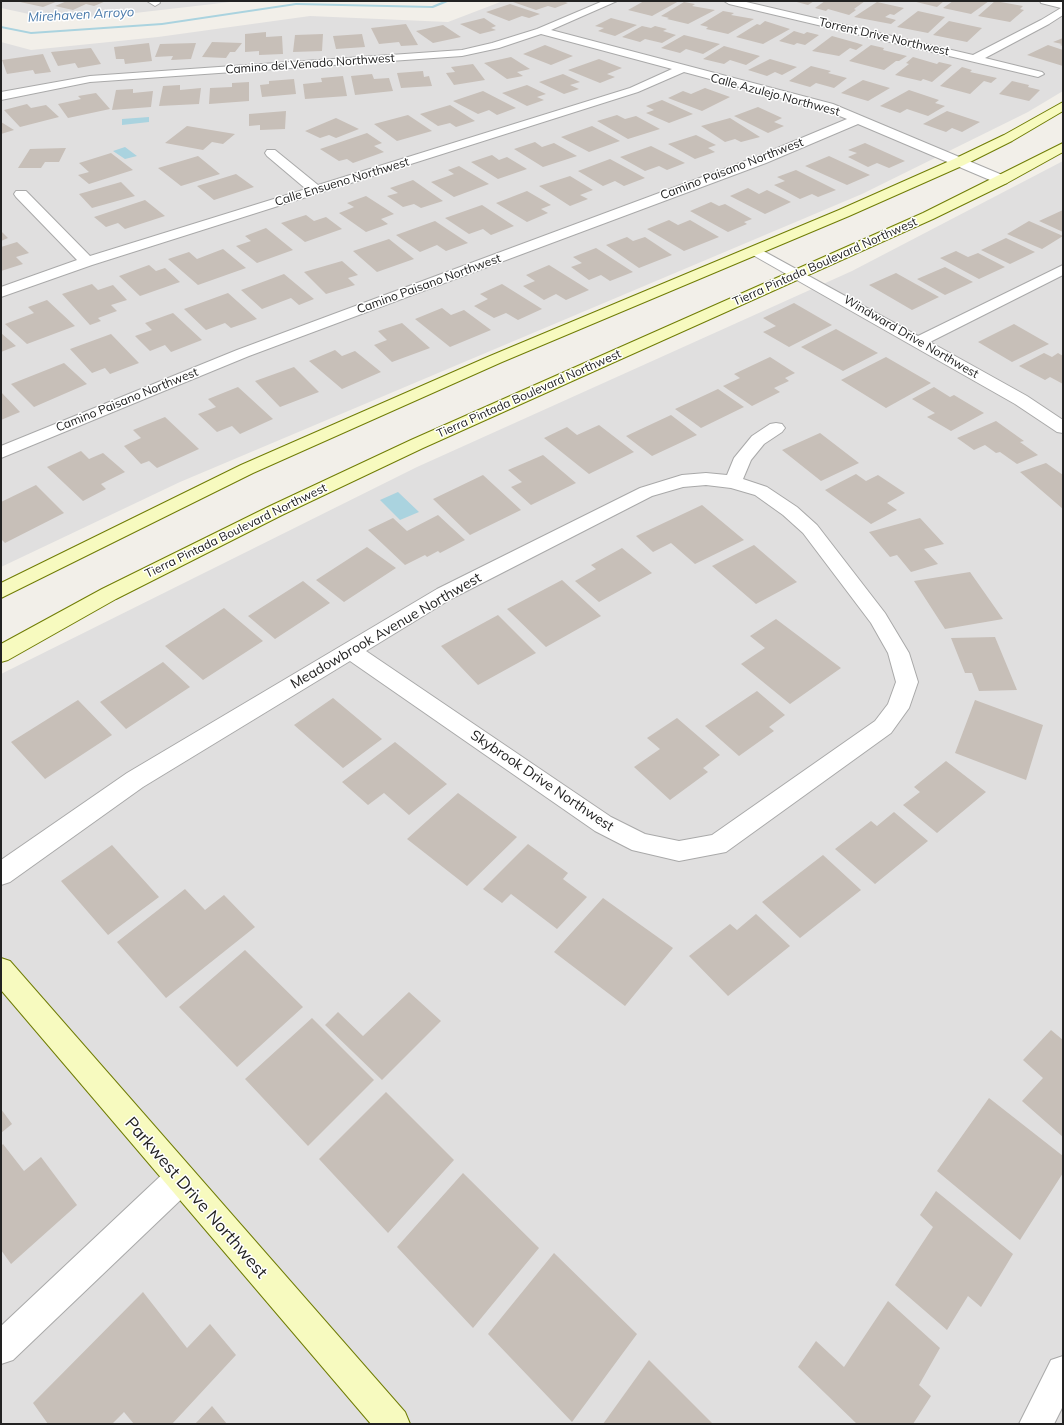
<!DOCTYPE html>
<style>
body{margin:0}
#map{position:relative;width:1064px;height:1425px;overflow:hidden;background:#f2efe9;font-family:Mulish,sans-serif}
canvas{display:block}
.frame{position:absolute;inset:0;border:2px solid #222;pointer-events:none}
</style>
<div id="map">
<canvas width="1064" height="1425"></canvas>
<div class="frame"></div>
</div>
<script>
const context = document.querySelector('canvas').getContext('2d');
context.lineJoin = 'round';
function paint(path, color) { context.fillStyle = color; context.fill(path, 'evenodd'); }
const toPath = rows => new Path2D(rows.map(r => 'M' + r).join(''));
function trace(path, color, width, dash) { context.strokeStyle = color; context.lineWidth = width; context.lineCap = dash ? 'butt' : 'round'; context.setLineDash(dash || []); context.stroke(path); }
function write(font, color, halo, rows, align = 'center') {
  context.font = font + ' Mulish,sans-serif'; context.lineWidth = 3; context.setLineDash([]); context.textBaseline = 'middle'; context.strokeStyle = halo; context.fillStyle = color; for (const [text, x, y, turn = 0] of rows) {
    context.save(); context.translate(x, y); context.rotate((+turn || 0) * Math.PI / 180); context.textAlign = isNaN(turn) ? turn : align; if (halo) context.strokeText(text, 0, 0); context.fillText(text, 0, 0); context.restore();
  }
}
paint(toPath([
 [1,1,239,1,100,17,29,14,1,8],
 [503,1,1063,1,1063,91,1028,112,862,194,180,482,1,567,1,42,31,50,158,37,310,16,448,22],
 [1063,161,1063,1424,1,1424,1,674,417,467,852,271]
]), '#e0dfdf');
paint(toPath([
 [149,117,149,122,122,125,122,119],
 [125,147,137,156,125,159,113,151],
 [398,492,419,512,400,520,380,500]
]), '#aad3df');
paint(toPath([
 [444,1,450,1,433,8,296,5,162,25,31,34,1,28,1,26,31,32,162,23,296,3,432,6,444,1]
]), '#aad3df');
paint(toPath([
 [22,1,58,1,43,7,20,2],
 [67,1,106,1,94,6,86,4,73,10,55,6],
 [516,1,562,1,568,3,555,8,548,6,536,10,513,2],
 [644,1,679,1,652,16,628,10],
 [793,1,814,1,808,5],
 [825,1,865,1,854,9,856,10,849,15,828,9,826,11,815,8],
 [912,1,944,1,937,7],
 [953,1,989,1,971,14,943,8],
 [995,1,1023,6,1020,9,1024,10,1010,22,978,16],
 [684,2,695,4,692,6,715,10,688,24,667,19,669,18,661,16],
 [877,2,904,8,894,15,890,14,885,17,896,20,891,24,854,17],
 [510,4,540,14,529,18,522,16,509,21,486,12],
 [723,11,734,13,731,15,754,19,728,34,706,29,708,27,700,25],
 [918,11,945,17,928,33,897,27],
 [484,18,496,26,491,28,496,30,480,34,460,24],
 [611,18,637,25,615,36,598,31,604,28,595,26],
 [765,21,790,29,763,44,736,37,757,24,760,25],
 [949,21,982,28,967,42,933,35],
 [406,24,418,45,401,46,399,42,379,44,371,28],
 [443,25,461,37,433,43,416,31],
 [642,26,651,28,655,26,667,29,663,31,676,35,662,43,645,39,640,42,622,37],
 [794,31,804,34,807,32,819,35,805,45,797,43,794,45,779,41],
 [266,32,266,37,282,36,283,54,259,55,259,51,245,52,245,34],
 [323,34,322,51,293,52,295,35],
 [362,34,365,47,336,49,333,36],
 [684,35,720,44,703,54,686,49,680,53,661,48],
 [832,36,857,43,863,45,856,50,850,48,839,56,812,51],
 [1063,38,1063,46,1060,45,1062,44,1053,42],
 [212,42,242,43,235,52,230,52,226,58,202,57],
 [149,43,152,61,125,64,124,59,116,59,114,47],
 [196,43,191,59,171,60,173,56,155,57,160,44],
 [545,45,573,56,551,65,523,54],
 [871,45,884,48,883,50,907,56,899,61,896,61,884,70,849,61],
 [1048,45,1063,50,1063,66,1027,55],
 [724,46,760,56,746,65,730,60,724,64,703,59],
 [91,48,101,64,78,68,75,63,58,66,51,52],
 [43,54,51,72,35,74,33,70,7,74,2,60],
 [511,57,530,69,517,72,523,76,507,79,484,63],
 [913,57,937,64,939,62,952,65,932,82,923,79,921,81,895,75,909,64,906,63],
 [599,59,622,68,607,74,615,77,600,83,568,70],
 [770,59,797,67,782,75,775,72,767,76,748,70],
 [473,64,485,80,454,85,446,73,455,72,451,67],
 [811,66,831,71,828,73,847,78,834,88,816,83,810,87,789,81],
 [962,67,972,70,970,72,997,78,991,83,984,81,970,94,940,86],
 [423,71,424,77,429,76,432,86,401,88,397,73],
 [372,74,374,79,389,78,393,91,355,95,351,76],
 [563,74,580,82,570,85,579,89,564,94,539,82],
 [343,76,347,96,305,99,303,84,322,82,321,78],
 [294,79,296,94,262,97,260,85,269,84,269,81],
 [863,80,890,88,868,101,841,93],
 [1012,81,1029,85,1028,87,1040,90,1029,101,999,94],
 [249,82,249,101,209,104,210,88,232,87,232,83],
 [180,85,180,90,201,88,199,104,159,106,163,86],
 [527,85,546,94,537,97,544,100,527,106,502,93],
 [705,88,730,97,702,111,668,98,683,91,691,94],
 [133,89,133,93,153,91,151,107,112,110,116,90],
 [909,90,939,100,935,103,945,106,928,116,907,109,900,113,880,106],
 [483,91,516,108,497,115,489,110,478,114,453,101],
 [96,93,110,109,68,118,58,104,81,99,78,96],
 [662,100,693,114,669,123,646,113,654,110,646,106],
 [27,104,31,108,46,105,59,117,20,127,4,110],
 [450,105,475,121,456,127,450,123,438,126,420,114],
 [758,107,782,118,774,122,784,126,768,133,734,116],
 [286,111,285,129,260,130,260,125,249,126,249,114],
 [947,111,980,122,962,132,952,128,946,132,923,124],
 [408,115,432,131,397,141,374,124],
 [617,115,625,119,636,116,660,129,628,139,597,121],
 [336,118,359,129,336,138,329,135,320,138,305,131],
 [730,118,760,137,741,142,735,139,725,142,701,126],
 [1,122,14,130,1,134],
 [187,126,235,134,223,144,212,142,203,150,165,143],
 [592,126,620,141,589,152,561,137],
 [367,133,382,143,374,146,384,152,353,163,347,159,339,161,320,149],
 [696,135,716,145,708,148,715,152,695,159,668,144],
 [535,142,542,147,554,143,577,156,543,167,514,149],
 [865,143,905,161,889,168,877,163,868,167,848,157,857,153,848,150],
 [651,146,685,163,667,170,659,166,645,171,620,157],
 [66,148,59,162,45,162,41,168,18,168,30,149],
 [111,153,133,170,89,184,78,175,89,172,79,163],
 [492,155,499,160,507,157,527,169,498,179,471,162],
 [198,156,220,174,181,186,158,168],
 [829,156,870,175,847,185,805,166],
 [610,159,645,178,624,186,615,181,603,186,578,171],
 [459,166,489,184,454,197,431,182,454,174,448,170],
 [796,170,836,190,818,197,812,194,800,199,774,185,785,181,777,177],
 [236,174,254,187,214,200,197,186],
 [570,176,593,190,580,195,588,199,570,206,539,186],
 [413,180,443,201,421,208,414,204,403,207,387,196,398,193,390,188],
 [121,182,135,196,92,208,79,194],
 [748,188,759,194,767,190,791,202,765,214,730,196],
 [527,191,551,205,541,209,548,213,527,222,496,203],
 [366,196,394,214,381,219,388,224,366,232,339,213,354,207,347,203],
 [145,200,165,216,125,229,118,223,106,227,94,217],
 [711,202,719,206,725,204,752,219,744,222,747,224,728,232,690,211],
 [482,205,514,226,491,235,483,229,469,234,445,218],
 [1063,210,1063,232,1039,221],
 [306,215,314,221,326,217,342,229,305,242,281,223],
 [669,220,678,225,690,220,719,237,684,251,647,229],
 [435,221,468,243,446,251,437,245,420,252,396,235],
 [1029,221,1063,236,1042,249,1007,234],
 [266,228,293,250,257,263,236,246,251,241,245,236],
 [1,231,8,238,1,241],
 [627,237,633,241,645,237,672,255,639,268,606,245],
 [1006,238,1035,252,1010,264,981,250],
 [389,239,414,259,377,272,353,251],
 [17,242,29,253,16,257,23,264,1,271,1,247],
 [596,248,633,272,610,281,601,275,589,280,571,267,582,263,573,257],
 [223,249,246,268,198,285,168,259,189,252,197,259],
 [956,251,968,257,978,253,1005,267,979,279,940,258],
 [342,261,358,275,348,278,355,285,326,294,304,272],
 [149,265,156,271,165,268,180,282,140,296,119,276],
 [549,265,589,290,566,300,556,294,544,300,523,286,535,281,526,275],
 [945,267,973,282,945,295,917,279],
 [896,273,939,297,912,310,869,285],
 [284,274,314,299,299,305,291,298,262,309,241,290],
 [92,284,98,290,113,285,127,300,111,305,117,311,98,318,101,321,90,325,62,294],
 [502,284,542,309,518,320,506,313,494,318,474,306,488,299,480,294],
 [228,293,257,319,231,328,225,323,206,330,184,309],
 [47,300,75,326,27,344,5,324,34,313,28,307],
 [794,303,832,325,789,347,763,332,776,326,763,318],
 [442,308,451,315,464,310,491,330,450,347,415,319],
 [173,313,202,340,171,352,165,345,150,351,135,336,152,330,145,323],
 [402,323,430,348,392,362,374,345,387,340,378,331],
 [1014,324,1049,344,1012,362,978,342],
 [836,329,878,353,843,371,801,347],
 [1,333,16,346,1,352],
 [111,334,139,363,110,374,105,368,92,373,70,349],
 [335,350,342,356,355,351,381,372,342,389,309,361],
 [1044,353,1052,357,1058,353,1063,356,1063,384,1050,377,1045,380,1019,366],
 [770,357,795,373,785,378,789,381,774,388,780,392,752,406,723,386,740,378,734,374],
 [886,357,931,383,886,408,841,380],
 [64,363,87,384,34,407,11,384],
 [294,367,319,392,280,407,255,381],
 [238,387,273,419,240,434,232,426,217,432,198,414,216,407,208,399],
 [934,387,950,397,954,395,984,413,951,431,927,417,935,413,912,399],
 [718,389,744,407,701,428,675,409],
 [1,392,20,412,1,420],
 [671,415,697,435,652,456,626,436],
 [165,417,199,449,157,468,149,461,141,464,124,446,141,438,133,430],
 [996,421,1024,441,1020,442,1038,455,1017,464,1000,452,996,453,985,445,974,450,957,438],
 [599,425,634,452,589,474,544,438,567,427,577,435],
 [820,433,859,463,821,481,782,450],
 [81,451,89,459,103,453,125,472,101,484,106,489,83,501,47,467],
 [543,455,576,483,531,505,511,487,522,482,508,470],
 [1046,463,1063,475,1063,509,1020,472],
 [856,474,866,481,878,475,905,493,887,503,897,510,871,524,825,490],
 [483,475,521,510,470,535,433,499],
 [36,485,64,513,5,543,1,539,1,502],
 [702,505,744,540,695,564,671,543,653,552,636,536],
 [438,515,465,540,440,553,438,551,427,557,425,555,405,565,368,530,393,518,407,531],
 [920,518,944,544,924,549,938,564,911,572,897,555,890,557,869,532],
 [754,545,797,582,756,604,712,566],
 [367,547,396,568,344,602,316,580],
 [622,548,652,573,599,602,575,581,596,569,591,565],
 [970,572,1003,619,945,629,914,581],
 [562,580,601,616,546,647,507,609],
 [303,581,330,603,275,639,248,616],
 [224,608,263,641,203,680,165,646],
 [498,615,536,653,478,685,441,646],
 [776,619,841,668,790,704,741,664,765,648,750,636],
 [995,637,1017,690,979,691,972,673,965,673,951,638],
 [163,662,190,687,126,729,100,702],
 [757,691,785,715,769,727,774,731,739,756,705,726],
 [333,698,382,739,343,768,294,725],
 [78,700,112,735,45,779,11,742],
 [975,700,1043,725,1026,780,955,753],
 [677,718,720,755,703,768,708,772,670,800,634,767,660,749,647,738],
 [395,742,447,784,409,815,384,793,368,805,342,782],
 [946,761,986,792,937,833,903,805,920,792,914,787],
 [458,793,517,837,467,886,407,839],
 [894,812,928,841,875,884,835,849,871,821,877,826],
 [528,844,568,873,563,879,587,897,557,929,511,894,502,903,483,889],
 [112,845,159,897,108,935,61,881],
 [823,855,861,890,800,938,762,902],
 [185,889,205,910,224,895,255,927,166,998,117,942],
 [603,898,673,948,625,1006,554,952],
 [756,914,790,946,728,996,689,956,730,924,737,930],
 [245,950,303,1007,237,1067,179,1007],
 [409,992,441,1021,382,1080,325,1025,338,1012,363,1036],
 [312,1018,374,1080,308,1146,245,1079],
 [1051,1030,1063,1040,1063,1137,1022,1101,1043,1078,1023,1060],
 [386,1092,454,1160,388,1233,319,1159],
 [989,1098,1063,1156,1063,1173,1020,1240,937,1171],
 [1,1109,12,1124,1,1133],
 [3,1144,24,1171,41,1157,77,1205,11,1264,1,1250,1,1146],
 [463,1173,539,1248,473,1328,397,1247],
 [936,1191,1013,1254,981,1307,968,1296,947,1330,895,1285,933,1227,920,1215],
 [554,1253,637,1334,572,1422,488,1334],
 [143,1292,187,1348,210,1324,236,1355,172,1424,134,1424,124,1412,112,1424,48,1424,33,1403],
 [888,1301,940,1348,919,1385,931,1396,913,1424,857,1424,798,1367,816,1341,844,1367],
 [649,1360,713,1424,603,1424],
 [212,1406,227,1424,195,1424]
]), '#c7bfb8');
const street = toPath([
 [147,1,159,1,160,3,155,6,147,1],
 [603,1,617,1,551,30,833,104,1007,177,1009,180,1007,183,1002,184,997,183,858,124,766,163,249,356,1,458,1,446,237,350,756,157,847,119,825,110,684,72,638,92,92,265,1,297,1,287,77,260,16,197,14,194,16,191,26,191,90,256,306,189,267,156,265,153,267,150,275,150,318,185,630,88,672,69,541,34,499,48,462,56,90,82,1,100,1,92,90,76,462,50,492,43,537,29,603,1],
 [724,1,742,1,973,55,1041,20,1061,8,1041,3,1040,1,1063,2,1063,15,1049,24,985,58,1042,72,1044,74,1038,77,729,4,724,1],
 [756,247,918,336,1063,265,1063,275,930,342,1027,396,1063,420,1063,433,1057,432,1015,404,751,254,749,251,751,248,756,247],
 [776,423,782,424,785,428,782,432,764,444,751,460,743,479,767,487,797,507,817,525,885,613,909,653,918,682,909,708,891,733,726,852,679,861,632,850,595,831,350,661,143,787,10,882,1,885,1,860,127,773,437,589,640,488,682,475,706,473,727,475,734,458,752,436,770,424,776,423],
 [706,485,731,488,755,495,783,515,803,533,871,623,888,653,896,682,888,704,875,721,712,835,679,841,645,834,611,817,366,651,451,599,652,496,683,487,706,485],
 [180,1164,191,1168,195,1179,191,1190,13,1360,1,1364,1,1326,169,1168,180,1164],
 [1063,1356,1063,1406,1054,1424,1019,1424,1051,1360,1063,1356]
]);
const secondary = toPath([
 [1063,102,1063,111,1012,141,964,165,849,216,502,362,253,473,1,598,1,583,241,465,490,356,839,210,954,159,1004,135,1063,102],
 [1063,143,1063,152,1007,183,933,219,423,448,282,515,116,599,8,660,1,662,1,644,102,589,268,507,411,440,923,213,1063,143],
 [1,958,10,961,405,1412,410,1424,371,1424,1,990,1,958]
]);
trace(street, '#a9a9a9', 2);
trace(secondary, '#707d05', 2);
paint(street, '#fff');
paint(secondary, '#f7fabf');
write('12px', '#222', '#fff', [
 ["Torrent Drive Northwest",884,37,13],
 ["Camino del Venado Northwest",310,64,-4],
 ["Calle Azulejo Northwest",775,95,15],
 ["Camino Paisano Northwest",732,169,-21],
 ["Calle Ensueno Northwest",342,182,-17],
 ["Tierra Pintada Boulevard Northwest",825,262,-24],
 ["Camino Paisano Northwest",429,284,-20],
 ["Windward Drive Northwest",911,337,30],
 ["Tierra Pintada Boulevard Northwest",529,394,-24],
 ["Camino Paisano Northwest",127,400,-22],
 ["Tierra Pintada Boulevard Northwest",236,531,-26]
]);
write('italic 13px', '#4a7aab', '#fff', [
 ["Mirehaven Arroyo",81,15,-3]
]);
write('14px', '#222', '#fff', [
 ["Meadowbrook Avenue Northwest",386,631,-30],
 ["Skybrook Drive Northwest",542,781,34]
]);
write('17px', '#222', '#fff', [
 ["Parkwest Drive Northwest",196,1198,49]
]);
</script>
